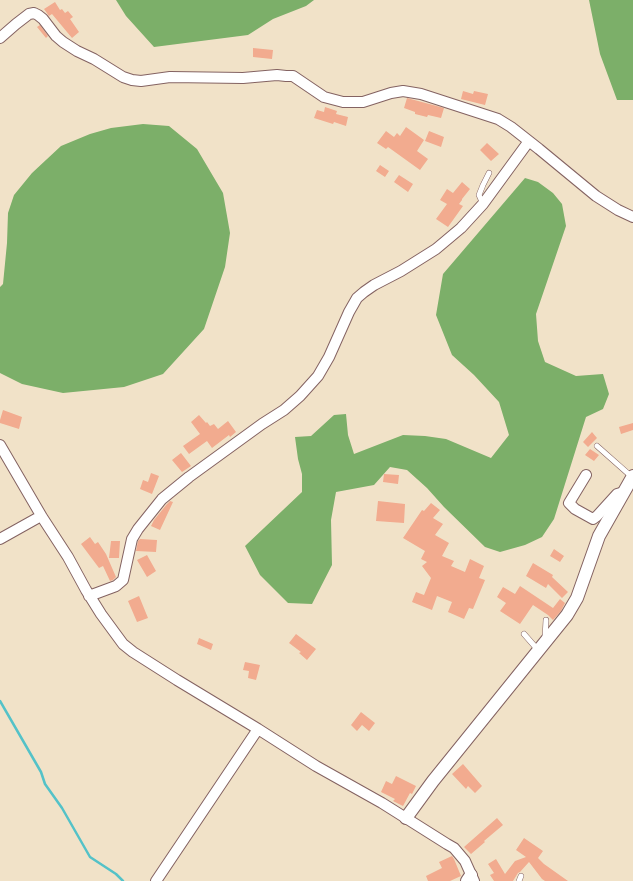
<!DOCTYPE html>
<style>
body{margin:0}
canvas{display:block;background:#f1e2c8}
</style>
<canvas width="633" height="881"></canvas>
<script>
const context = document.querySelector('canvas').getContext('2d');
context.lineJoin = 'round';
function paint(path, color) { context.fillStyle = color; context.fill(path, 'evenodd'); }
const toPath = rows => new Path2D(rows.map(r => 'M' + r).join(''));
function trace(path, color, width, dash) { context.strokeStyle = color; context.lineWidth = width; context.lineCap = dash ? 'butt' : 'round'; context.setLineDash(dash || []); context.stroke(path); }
paint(toPath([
 [116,0,314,0,306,6,273,19,248,35,154,47,126,16],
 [589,0,633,0,633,100,617,100,600,54],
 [143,124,169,126,197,149,223,193,230,233,225,267,204,329,163,374,124,387,63,393,22,384,0,373,0,287,3,284,7,243,8,213,14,195,32,173,61,146,90,134,111,128],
 [525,178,538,182,553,193,562,204,566,226,536,314,538,341,545,362,576,376,603,374,609,394,603,409,586,417,554,519,542,537,525,545,500,552,485,547,444,507,427,488,407,470,390,467,374,485,336,492,331,520,332,565,312,604,288,603,260,575,245,546,302,492,302,474,298,459,295,437,311,436,334,415,346,414,348,435,354,454,403,435,425,436,446,439,491,458,509,435,499,402,474,375,452,355,436,315,443,274]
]), '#7caf69');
trace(toPath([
 [0,701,41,772,45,784,62,808,90,857,116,874,123,881]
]), '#54c2c8', 2.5);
paint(toPath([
 [55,2,60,10,62,9,65,13,68,11,73,17,70,19,79,32,72,38,52,14,49,16,44,9],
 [40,25,48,36,46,38,37,27],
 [253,48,273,50,272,59,253,57],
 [463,91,473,94,474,91,488,94,485,105,461,99],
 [407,98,444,108,441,118,428,115,427,117,415,114,415,112,404,108],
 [325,107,337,111,336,114,348,117,346,126,334,122,333,124,314,118,317,110,324,112],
 [406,127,424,140,417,151,428,159,420,170,388,147,386,149,377,143,386,131,394,137,397,133,400,136],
 [429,131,444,137,441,147,425,141],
 [487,143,499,154,491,161,480,150],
 [380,165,389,171,385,177,376,171],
 [399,175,413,184,408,192,394,182],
 [462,182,470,189,462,199,462,200,459,204,463,206,448,227,436,219,447,204,440,200,447,189,453,193],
 [3,410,22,417,19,429,0,423,0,420],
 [199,415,206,423,207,422,210,426,214,424,218,429,228,421,236,432,230,437,229,435,212,448,207,441,189,454,183,446,200,434,191,422],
 [633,423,633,430,621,434,619,427],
 [592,432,597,438,588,447,583,442],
 [590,449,599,455,594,461,585,455],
 [181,453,191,466,182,472,172,460],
 [151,473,159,476,152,494,140,489,143,480,148,482],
 [384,474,399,475,398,484,383,482],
 [170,501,173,502,160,530,151,526,154,520,167,504],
 [378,501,405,504,404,523,376,521],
 [431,503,440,510,433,518,443,524,435,535,449,543,442,556,454,561,451,566,465,572,470,559,484,566,479,578,485,580,473,609,469,608,464,619,448,612,452,602,437,596,432,610,412,602,416,592,424,595,431,578,422,566,427,562,421,559,425,551,403,538,422,510,424,511],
 [90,537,95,544,98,542,106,554,116,577,113,580,110,581,103,566,99,568,81,544],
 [140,539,157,540,156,552,136,551,138,541],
 [111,541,120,541,119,558,109,558],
 [554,549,564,556,560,562,550,556],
 [147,555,156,571,147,577,137,560],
 [533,563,553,575,552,577,568,592,562,598,548,584,546,588,526,576],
 [520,586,553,608,560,599,565,603,561,611,553,620,548,615,533,605,520,624,500,611,506,603,497,597,503,587,515,594],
 [139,596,148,618,137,622,128,601],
 [296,634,316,649,307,660,299,653,301,652,289,643],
 [199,638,213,644,211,650,197,644],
 [245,662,260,665,256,680,248,678,249,671,243,670],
 [361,712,375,723,369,731,362,725,357,731,351,725],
 [463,764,482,786,475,793,468,786,466,789,452,774],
 [396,776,416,786,412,794,410,793,403,806,393,801,395,799,381,792,386,781,392,784],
 [497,818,503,825,484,841,485,842,471,854,464,847],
 [524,838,543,851,538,858,544,864,568,881,545,881,542,879,529,862,520,872,518,873,513,881,494,881,490,875,494,873,488,864,496,859,505,874,515,861,526,857,516,850],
 [452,856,454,859,461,876,450,881,428,881,426,876,442,868,439,862]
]), '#f2ab8f');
const service = toPath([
 [483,204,479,195,483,185,489,173],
 [597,446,632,477],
 [524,634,538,650],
 [545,638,546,620],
 [519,881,521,876]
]);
const minor = toPath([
 [0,38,16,24,29,14,34,13,38,15,43,19,56,36,63,42,77,51,94,59,123,77,132,80,141,81,170,77,243,78,277,75,286,76,293,76,324,97,343,102,363,102,391,93,403,91,421,94,498,119,511,127,539,149,596,196,618,210,633,217],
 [0,445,42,517,68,557,86,590,101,614,123,644,133,652,177,680,258,729,316,766,382,803,447,844,454,848,465,861,474,881],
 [586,475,569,503,575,509,593,519,597,516,617,494,624,492],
 [0,539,41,516],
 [89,596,116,586,123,580,132,539,138,529,162,499,189,477,262,424,284,410,300,396,318,376,329,357,349,312,357,298,364,292,374,285,401,271,436,249,461,228,483,204,529,141],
 [156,881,258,729]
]);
const tertiary = toPath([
 [406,818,433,781,567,615,577,598,599,536,633,476],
 [467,881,471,875]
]);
trace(service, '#846362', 6);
trace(minor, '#846362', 12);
trace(tertiary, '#846362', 14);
trace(service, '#fff', 5);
trace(minor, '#fff', 10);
trace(tertiary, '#fff', 12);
</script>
